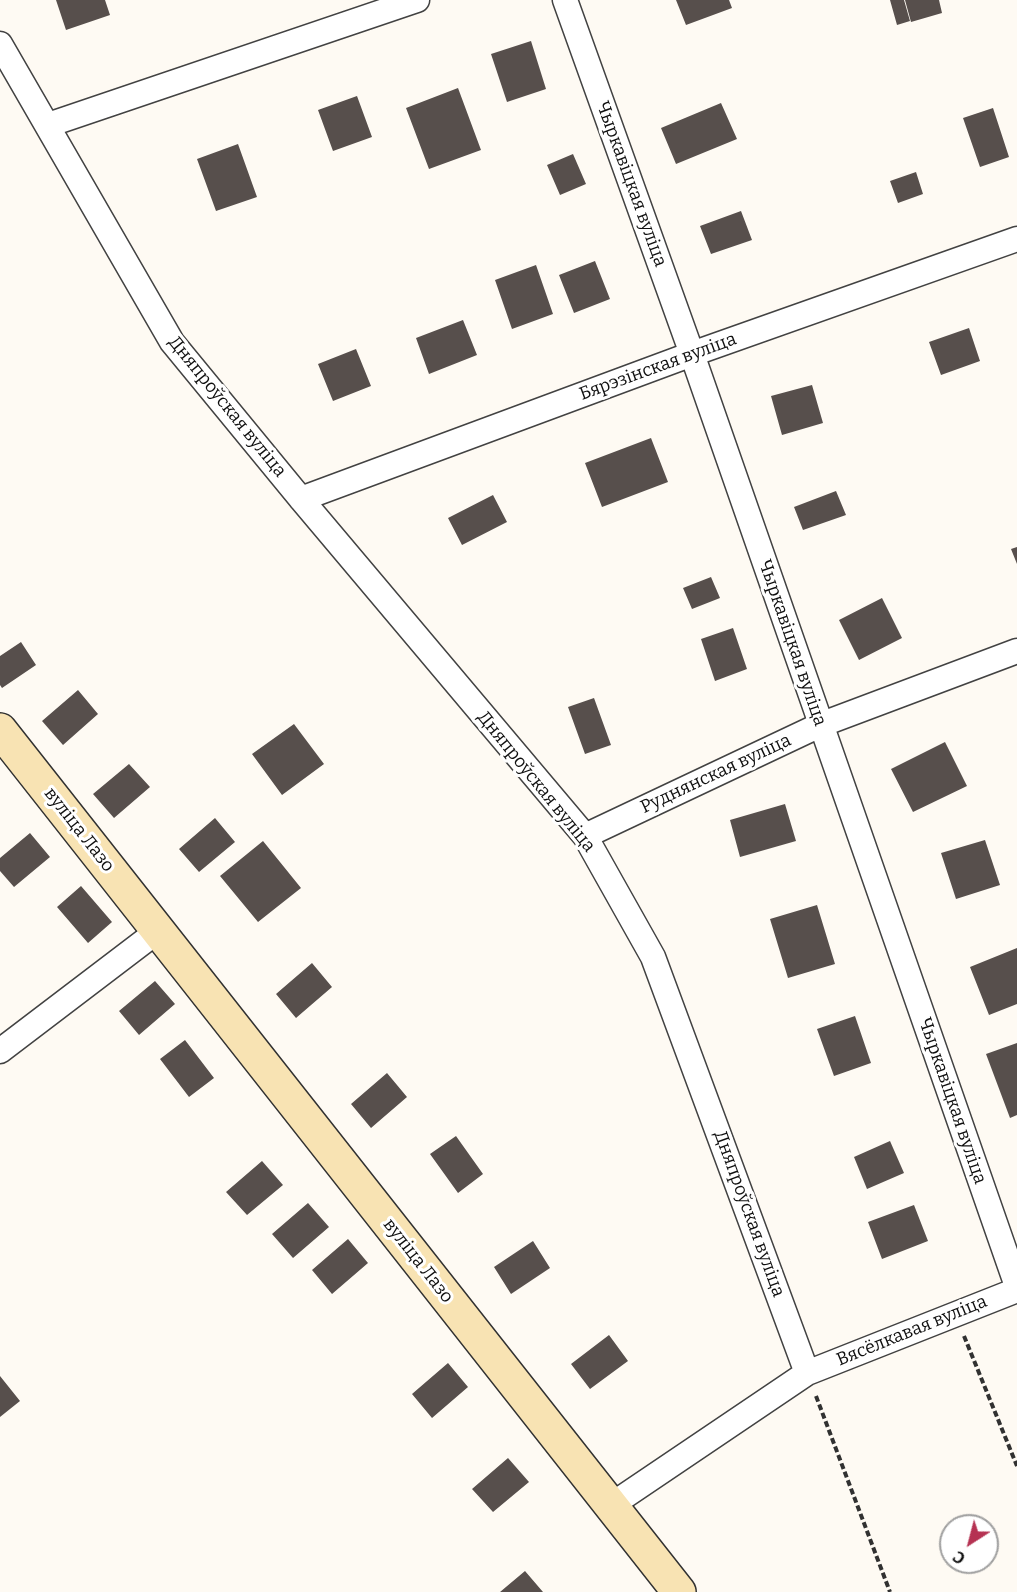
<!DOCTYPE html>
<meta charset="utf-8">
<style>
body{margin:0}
#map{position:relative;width:1017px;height:1592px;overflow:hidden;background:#fefaf3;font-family:Bitter,serif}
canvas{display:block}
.north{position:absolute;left:939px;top:1514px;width:60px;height:60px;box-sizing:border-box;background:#fff;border:2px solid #9f9f9f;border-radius:50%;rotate:216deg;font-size:16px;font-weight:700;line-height:24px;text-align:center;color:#0f0f0f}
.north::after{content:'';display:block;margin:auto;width:21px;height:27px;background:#b53252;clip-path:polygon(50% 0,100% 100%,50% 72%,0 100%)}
</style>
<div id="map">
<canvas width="1017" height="1592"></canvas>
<div class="north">С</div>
</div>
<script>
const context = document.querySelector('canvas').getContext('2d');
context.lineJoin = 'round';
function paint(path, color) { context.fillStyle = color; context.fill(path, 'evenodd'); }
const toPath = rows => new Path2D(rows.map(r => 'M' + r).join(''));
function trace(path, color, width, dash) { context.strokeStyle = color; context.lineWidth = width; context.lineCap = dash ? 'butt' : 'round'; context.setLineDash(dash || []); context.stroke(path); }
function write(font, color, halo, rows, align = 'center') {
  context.font = font + ' Bitter,serif'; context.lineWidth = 6; context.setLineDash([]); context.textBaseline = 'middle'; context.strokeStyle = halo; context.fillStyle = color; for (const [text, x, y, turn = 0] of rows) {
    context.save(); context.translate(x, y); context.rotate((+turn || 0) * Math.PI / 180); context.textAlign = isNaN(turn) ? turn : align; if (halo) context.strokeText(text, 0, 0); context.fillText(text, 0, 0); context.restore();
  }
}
paint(toPath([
 [56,0,105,0,110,15,66,30],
 [676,0,729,0,732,8,686,25],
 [890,0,904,0,910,21,897,25],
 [905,0,939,0,942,13,911,22],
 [531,41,546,89,507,102,491,54],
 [458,88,481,150,429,169,406,108],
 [357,96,372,137,333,151,318,110],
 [721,103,737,139,676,164,661,128],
 [993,108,1009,157,980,167,963,118],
 [238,144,257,197,216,211,197,159],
 [573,154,586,184,560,195,547,165],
 [916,172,923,194,898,203,890,181],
 [741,211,752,240,711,254,700,226],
 [595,261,610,299,574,313,559,275],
 [536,265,553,314,512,329,495,280],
 [463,320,477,355,429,374,416,338],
 [969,328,980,361,941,375,929,342],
 [356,349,371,386,333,401,318,364],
 [812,385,823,423,782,435,771,396],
 [651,438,668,482,602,507,585,463],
 [836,491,846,515,803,530,794,507],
 [493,495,507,522,462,545,448,518],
 [1017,547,1017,564,1011,549],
 [711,577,720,598,692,609,683,588],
 [882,598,902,638,859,660,839,620],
 [733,628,747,669,715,681,701,639],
 [21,642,36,665,2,688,0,685,0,656],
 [78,690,98,714,63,745,42,721],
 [594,698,611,745,585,754,568,707],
 [294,724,324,764,282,795,252,754],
 [945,742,967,786,913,812,891,769],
 [129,764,150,787,114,818,93,794],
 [785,804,796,841,740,857,730,820],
 [215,818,235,842,199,872,179,849],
 [30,833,50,857,14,887,0,871,0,858],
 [985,840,1000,885,956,899,941,853],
 [263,841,301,888,258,922,220,876],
 [81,886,112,922,88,943,57,907],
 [817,905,835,964,788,978,770,919],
 [1017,948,1017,1004,989,1015,970,967],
 [312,963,332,987,296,1018,276,994],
 [155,981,175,1004,139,1035,119,1011],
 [855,1016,871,1063,834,1076,817,1029],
 [185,1040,214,1078,189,1097,160,1059],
 [1017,1043,1017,1115,1010,1118,986,1054],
 [387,1073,407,1097,371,1128,351,1104],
 [456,1136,483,1174,458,1193,430,1154],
 [890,1141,904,1173,867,1189,854,1157],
 [262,1161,283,1185,247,1215,226,1192],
 [308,1203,329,1227,293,1258,272,1234],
 [914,1205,928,1241,882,1259,868,1222],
 [348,1239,368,1263,332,1294,312,1270],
 [533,1241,550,1268,511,1294,494,1267],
 [609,1335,628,1361,590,1389,571,1364],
 [448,1363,468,1387,432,1418,412,1394],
 [0,1376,20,1401,0,1417],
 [508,1458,529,1482,493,1512,472,1489],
 [525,1571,543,1592,500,1592]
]), '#574f4c');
const street = toPath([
 [565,0,692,354,1017,1286],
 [0,44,172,342,301,499,585,836,653,957,807,1373,610,1506],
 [48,125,417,0],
 [301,499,692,354,1017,239],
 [585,836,820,725,1017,651],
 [0,1051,159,930],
 [807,1373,1017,1290]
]);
const secondary = toPath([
 [0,730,679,1592]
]);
trace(street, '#424242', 27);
trace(secondary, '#313131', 36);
trace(toPath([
 [964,1336,1017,1466],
 [816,1396,890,1592]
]), '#313131', 4, [6, 3]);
trace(street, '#fff', 24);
trace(secondary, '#f8e3b3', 33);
write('18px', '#0f0f0f', '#fff', [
 ["Чыркавіцкая вуліца",631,184,70],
 ["Бярэзінская вуліца",658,367,-20],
 ["Дняпроўская вуліца",227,407,51],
 ["Чыркавіцкая вуліца",792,643,71],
 ["Руднянская вуліца",716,774,-25],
 ["Дняпроўская вуліца",536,782,51],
 ["вуліца Лазо",79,830,52],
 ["Чыркавіцкая вуліца",952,1101,71],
 ["Дняпроўская вуліца",749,1214,70],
 ["вуліца Лазо",418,1261,52],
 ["Вясёлкавая вуліца",912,1331,-22]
]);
</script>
